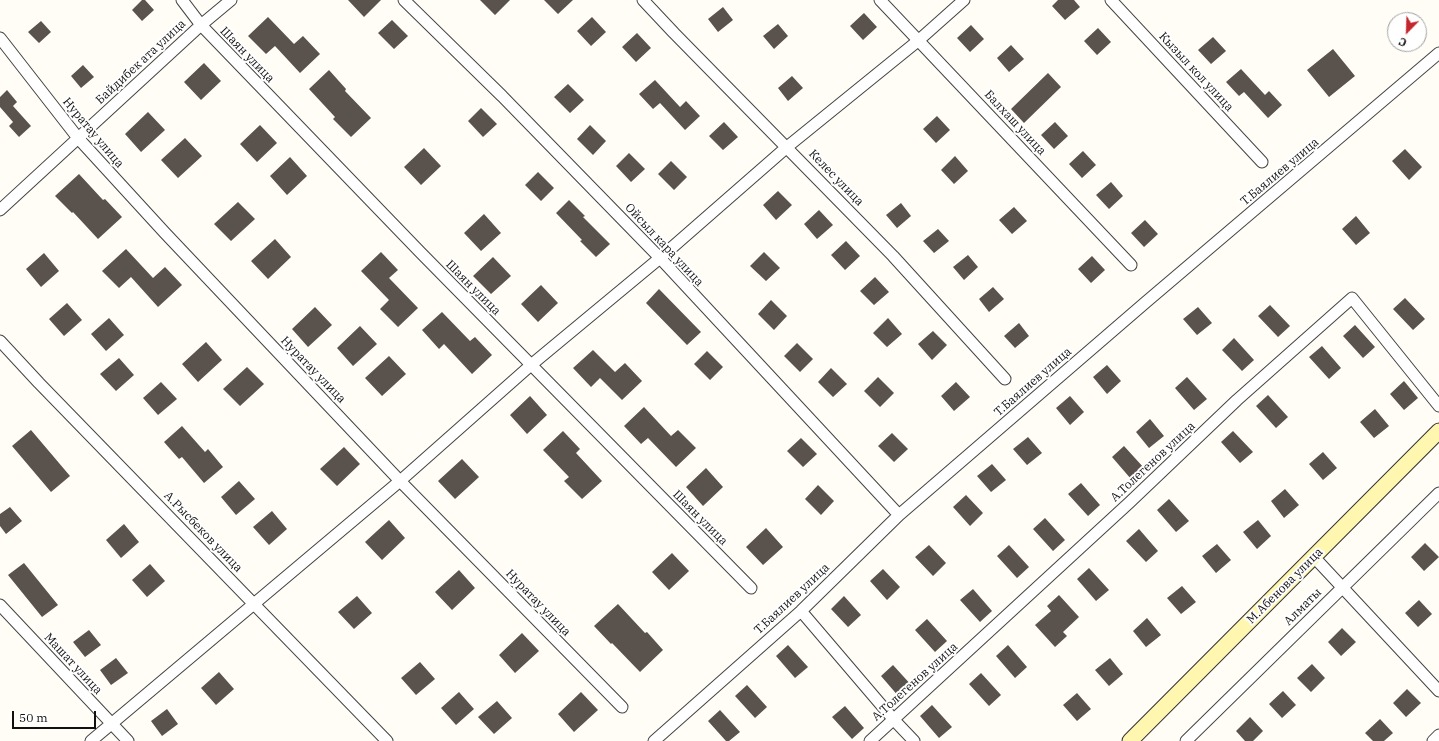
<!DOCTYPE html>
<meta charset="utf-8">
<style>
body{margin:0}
#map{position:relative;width:1439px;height:741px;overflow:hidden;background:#fffdf5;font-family:"IBM Plex Serif",serif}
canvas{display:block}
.north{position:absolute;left:1387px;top:12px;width:40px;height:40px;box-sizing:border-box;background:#fff;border:1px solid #a0a0a0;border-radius:50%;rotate:203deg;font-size:11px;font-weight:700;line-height:16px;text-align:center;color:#111}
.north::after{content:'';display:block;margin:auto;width:14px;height:18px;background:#c4262e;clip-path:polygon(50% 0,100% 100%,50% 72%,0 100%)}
.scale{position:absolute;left:12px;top:711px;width:84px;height:18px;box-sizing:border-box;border:2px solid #111;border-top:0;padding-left:5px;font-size:12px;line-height:14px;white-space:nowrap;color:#111;-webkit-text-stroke:3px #fff;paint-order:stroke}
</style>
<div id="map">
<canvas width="1439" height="741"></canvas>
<div class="north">С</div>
<div class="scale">50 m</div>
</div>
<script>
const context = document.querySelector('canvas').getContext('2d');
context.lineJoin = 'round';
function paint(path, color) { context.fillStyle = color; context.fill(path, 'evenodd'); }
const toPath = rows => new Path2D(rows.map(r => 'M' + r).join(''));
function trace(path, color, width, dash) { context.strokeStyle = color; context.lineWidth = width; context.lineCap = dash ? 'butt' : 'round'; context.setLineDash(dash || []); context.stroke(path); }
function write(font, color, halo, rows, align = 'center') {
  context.font = font + ' "IBM Plex Serif",serif'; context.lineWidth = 4; context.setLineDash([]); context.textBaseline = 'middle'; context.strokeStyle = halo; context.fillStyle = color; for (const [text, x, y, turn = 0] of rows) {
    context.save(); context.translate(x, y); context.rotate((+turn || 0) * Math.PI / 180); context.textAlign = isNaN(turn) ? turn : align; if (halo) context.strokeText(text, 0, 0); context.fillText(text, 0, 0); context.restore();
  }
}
paint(toPath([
 [142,0,145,0,154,10,142,21,132,10],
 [348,0,381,0,364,17],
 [480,0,510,0,495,15],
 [544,0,573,0,558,14],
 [1058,0,1074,0,1080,7,1065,20,1052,6],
 [723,7,733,20,718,32,708,19],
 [864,13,877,27,863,40,850,26],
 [268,17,294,44,303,36,320,54,300,73,275,46,266,54,248,36],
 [592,17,606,32,591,46,577,31],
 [392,20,408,36,394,49,378,33],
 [41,21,51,32,39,43,28,32],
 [778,24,788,36,774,49,763,36],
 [971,25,984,39,970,52,957,38],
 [1098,28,1111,42,1097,55,1084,41],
 [637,33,651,48,636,62,622,47],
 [1213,37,1226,51,1211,64,1198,50],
 [1011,45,1024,59,1009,72,997,58],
 [1333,49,1355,76,1329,97,1307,70],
 [204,63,221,81,201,100,184,82],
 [83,65,94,77,81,88,71,76],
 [1241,69,1265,95,1269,91,1282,105,1268,118,1244,92,1239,96,1226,82],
 [329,70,346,89,345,91,371,118,351,137,333,119,335,117,309,89],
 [1048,73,1061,87,1024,123,1011,109],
 [792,76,803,88,788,101,778,88],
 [655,80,680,107,686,101,700,116,685,130,660,103,653,109,639,94],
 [568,84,584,100,570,113,554,97],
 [7,90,17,102,13,106,31,126,19,137,9,126,13,122,0,107,0,97],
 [481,108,497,124,483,137,468,121],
 [148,112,165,130,141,152,125,134],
 [937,116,950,130,936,143,923,129],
 [724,122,738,137,723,150,709,136],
 [1055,122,1068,136,1054,149,1041,135],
 [260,125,277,143,257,162,240,144],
 [590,125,606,141,593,155,577,139],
 [185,138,202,156,178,178,161,160],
 [424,148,441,166,421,185,404,167],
 [1405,149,1422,167,1409,180,1392,161],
 [1083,151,1096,165,1082,178,1069,164],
 [629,153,645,169,631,182,616,166],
 [955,156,968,171,954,184,941,170],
 [290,157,307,176,287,195,270,176],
 [671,161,687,177,674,190,658,174],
 [538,172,554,188,541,201,525,185],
 [79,174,103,200,105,199,122,217,98,239,73,212,72,213,55,196],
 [1111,182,1123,196,1109,209,1096,195],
 [778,191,792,205,776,220,763,205],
 [569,200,585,216,583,217,610,244,596,257,580,241,582,240,556,213],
 [238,202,255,219,231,241,214,224],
 [901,203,911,216,897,228,886,215],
 [1014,207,1027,221,1012,234,999,220],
 [819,210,833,225,817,239,804,224],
 [484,214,501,233,481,251,464,233],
 [1356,216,1370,233,1356,245,1342,229],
 [1145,220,1158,234,1144,247,1131,233],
 [938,229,949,241,934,253,923,241],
 [275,239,291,257,268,279,251,261],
 [846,241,860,256,845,270,831,255],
 [126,249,153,278,165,267,182,285,158,307,131,277,119,288,102,271],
 [381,252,398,270,389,278,418,308,398,327,380,309,389,300,361,271],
 [764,252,780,268,766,281,750,266],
 [44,253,59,271,41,287,26,269],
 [968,255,978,267,964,280,953,267],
 [1092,256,1105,270,1091,283,1078,269],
 [493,257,511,276,491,294,473,276],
 [875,277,889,292,874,305,860,291],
 [541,285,558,303,538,322,521,304],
 [993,287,1004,299,989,312,979,299],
 [659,289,701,332,687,345,646,303],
 [1405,298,1425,319,1413,330,1393,309],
 [771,300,787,316,774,330,758,314],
 [67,303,82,320,64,336,49,319],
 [1270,305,1290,326,1278,337,1258,316],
 [315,307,332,325,308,347,292,329],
 [1198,307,1212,323,1197,335,1183,319],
 [442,312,470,341,475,337,492,355,472,374,444,344,439,349,422,330],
 [109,318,124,335,106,351,91,334],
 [888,318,902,334,887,347,873,333],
 [1019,323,1029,336,1015,348,1004,336],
 [1355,325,1375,347,1363,358,1343,336],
 [360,326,377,344,353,366,337,348],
 [933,331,947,345,932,360,918,344],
 [1234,338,1254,360,1242,371,1222,350],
 [206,342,222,360,198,382,182,364],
 [797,343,813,359,800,372,784,356],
 [1322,346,1341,368,1329,379,1309,357],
 [593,350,615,372,625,363,642,381,622,400,600,378,591,387,573,368],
 [707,351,723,367,710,380,694,364],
 [389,356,406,374,382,396,365,378],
 [119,358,134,375,116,391,100,374],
 [1107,365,1121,381,1107,394,1093,377],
 [247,367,264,384,240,406,223,389],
 [831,368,847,384,833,397,818,382],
 [878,377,894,393,880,407,864,391],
 [1187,377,1207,399,1194,410,1175,388],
 [1404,381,1418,398,1404,410,1390,394],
 [161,382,177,399,158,415,143,398],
 [956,382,970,397,954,411,941,396],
 [1268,395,1288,417,1276,428,1256,406],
 [530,396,547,415,527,434,510,415],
 [1070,396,1084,412,1070,425,1056,408],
 [644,407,671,436,678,430,696,448,676,467,648,438,641,444,624,426],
 [1375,409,1389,426,1374,438,1360,422],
 [1150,419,1164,436,1149,448,1136,432],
 [182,426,205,452,208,449,223,467,204,483,182,457,179,459,164,442],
 [31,430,70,476,51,492,12,446],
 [563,431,580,449,576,453,602,481,582,499,564,481,569,477,543,450],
 [1233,431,1253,452,1240,463,1221,442],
 [892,433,908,449,894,462,878,446],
 [1028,437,1042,453,1027,465,1013,449],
 [801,438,817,454,803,467,787,451],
 [1124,446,1144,468,1131,479,1112,457],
 [344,447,360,464,337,486,320,469],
 [1323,452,1337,468,1323,480,1309,464],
 [462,459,479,477,455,499,438,481],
 [992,464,1006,480,991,492,977,476],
 [706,468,723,487,703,506,686,487],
 [239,481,255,499,236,515,221,497],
 [1081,483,1100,505,1088,516,1068,494],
 [818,485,834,501,821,515,805,499],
 [1285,489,1299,505,1284,518,1271,501],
 [966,495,983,513,970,526,953,507],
 [1169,499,1189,521,1176,532,1157,510],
 [10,507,22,521,6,534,0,526,0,514],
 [272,511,287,529,269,545,253,527],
 [1045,518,1065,540,1053,551,1033,529],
 [389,520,405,538,382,560,365,542],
 [1258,520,1271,536,1257,549,1243,532],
 [124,524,139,542,121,558,106,540],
 [766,528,783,547,763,565,746,547],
 [1139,529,1158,551,1146,562,1126,541],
 [1425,543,1439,557,1424,571,1411,557],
 [1217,544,1231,560,1216,573,1202,556],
 [929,545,946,563,933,576,915,557],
 [1009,545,1029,567,1017,578,997,556],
 [672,553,689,571,669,590,652,572],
 [24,563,58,605,42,617,8,575],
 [150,564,165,581,147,597,132,580],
 [1089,568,1109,590,1096,601,1077,579],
 [883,569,900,587,887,600,870,581],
 [459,570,475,588,452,610,435,592],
 [1182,586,1196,602,1181,614,1167,598],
 [973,589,992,611,980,622,960,600],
 [1059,595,1079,617,1063,632,1067,636,1055,647,1035,625,1051,611,1047,606],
 [357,596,372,613,354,629,338,612],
 [844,596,861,615,848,627,831,609],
 [1419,600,1432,614,1418,627,1405,613],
 [618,604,645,633,647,632,663,650,640,672,612,643,611,644,594,626],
 [1147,618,1161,635,1146,647,1133,631],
 [927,619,947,641,935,652,915,630],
 [1342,628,1356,642,1341,656,1328,642],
 [89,630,101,645,85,657,73,642],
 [522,633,539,651,515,673,499,655],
 [788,645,808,667,795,678,776,656],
 [1008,645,1027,667,1015,678,996,656],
 [116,658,128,673,111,685,100,670],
 [1110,658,1123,674,1109,686,1095,670],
 [420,662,435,679,416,695,401,678],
 [1312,664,1325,678,1311,692,1297,678],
 [893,665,913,687,900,698,881,676],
 [219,672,234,689,216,705,201,688],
 [981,673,1001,695,989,706,969,684],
 [747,685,767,707,755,718,735,696],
 [1407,689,1421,703,1406,717,1393,703],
 [1283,691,1296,705,1282,718,1269,704],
 [459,692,474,709,456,725,441,708],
 [581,692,598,710,574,732,558,714],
 [1077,693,1091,709,1077,721,1063,705],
 [497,701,512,718,494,734,478,717],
 [932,705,952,727,939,738,920,716],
 [845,706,864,728,852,739,832,717],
 [167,709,178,724,162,736,151,721],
 [720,710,740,732,729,741,726,741,708,721],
 [1250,717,1263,731,1253,741,1245,741,1236,731],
 [1380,719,1393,733,1384,741,1373,741,1365,733]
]), '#5a524d');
const minor = toPath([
 [182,0,201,25,420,252,751,588],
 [404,0,502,96,660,258,899,515],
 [643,0,674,33,893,256,1005,379],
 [880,0,1131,265],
 [1111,0,1262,162],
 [0,38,78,138,165,233,400,481,622,707],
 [0,210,201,25,231,0],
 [0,341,39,383,387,741],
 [1314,557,1439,691],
 [0,605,128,741],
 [801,611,894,720,914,741],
 [91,741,400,481,531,365,660,258,787,147,919,40,964,0],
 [654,741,801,611,899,515,1146,302,1439,53],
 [870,741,1130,502,1237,400,1352,298,1439,406],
 [1186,741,1439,493],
 [1433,741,1439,735]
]);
const secondary = toPath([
 [1130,741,1439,431]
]);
trace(minor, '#444', 13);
trace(secondary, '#333', 17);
trace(minor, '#fff', 11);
trace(secondary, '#fff6b0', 15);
write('12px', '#111', '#fff', [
 ["Шаян улица",247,55,46],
 ["Байдибек ата улица",141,62,-43],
 ["Кызыл кол улица",1196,72,47],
 ["Балхаш улица",1015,123,47],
 ["Нуратау улица",93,133,50],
 ["Т.Баялиев улица",1280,172,-40],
 ["Келес улица",836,178,46],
 ["Ойсыл кара улица",664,245,47],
 ["Шаян улица",473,288,45],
 ["Нуратау улица",313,370,46],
 ["Т.Баялиев улица",1033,382,-41],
 ["А.Толегенов улица",1153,462,-43],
 ["Шаян улица",700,518,45],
 ["А.Рысбеков улица",203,532,46],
 ["М.Абенова улица",1285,586,-45],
 ["Т.Баялиев улица",792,599,-43],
 ["Нуратау улица",538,603,46],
 ["Алматы",1303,607,-45],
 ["Машат улица",73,664,47],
 ["А.Толегенов улица",915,682,-42]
]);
</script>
